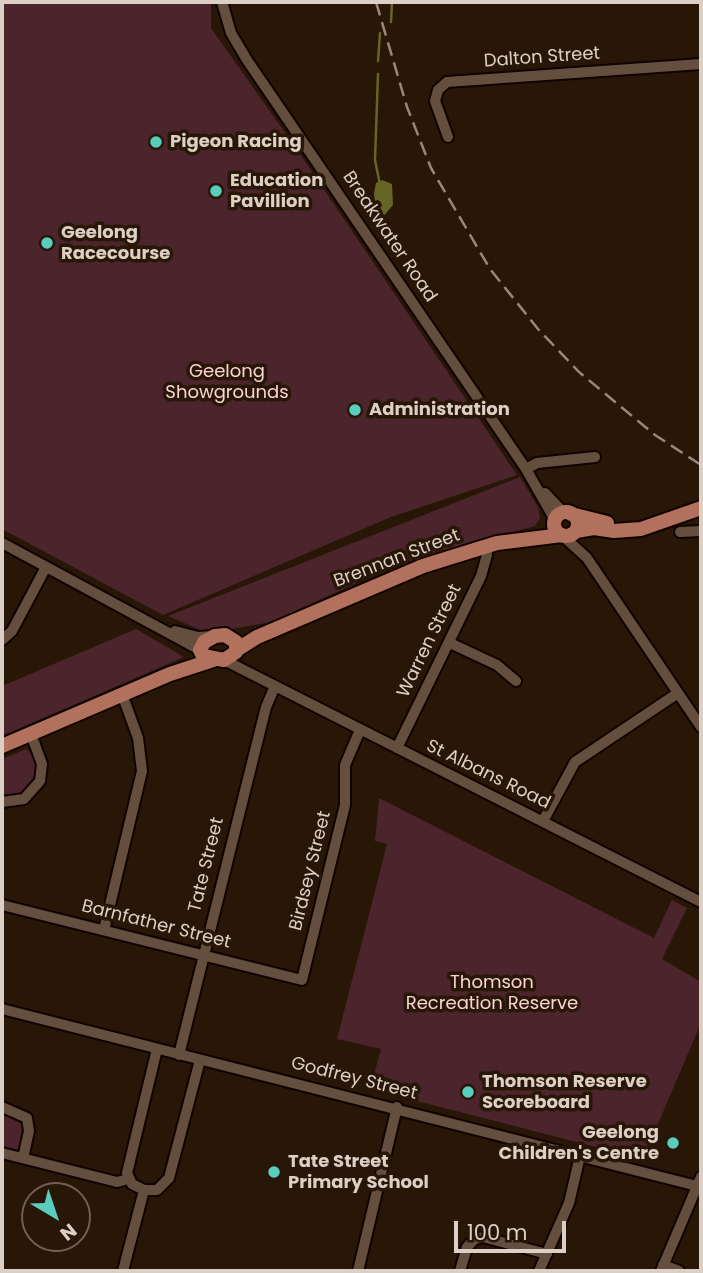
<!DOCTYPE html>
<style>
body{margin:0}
#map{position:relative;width:703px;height:1273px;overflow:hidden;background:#281607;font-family:Poppins,sans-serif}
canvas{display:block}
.frame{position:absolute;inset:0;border:4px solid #dccfc6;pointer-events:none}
.north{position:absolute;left:21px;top:1182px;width:70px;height:70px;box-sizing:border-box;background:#281607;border:2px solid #706053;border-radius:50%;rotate:141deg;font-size:19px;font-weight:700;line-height:28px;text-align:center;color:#dccfc6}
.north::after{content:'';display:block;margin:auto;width:24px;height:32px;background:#59cebe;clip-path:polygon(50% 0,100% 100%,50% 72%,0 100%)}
.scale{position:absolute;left:454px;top:1221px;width:112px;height:32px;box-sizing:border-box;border:4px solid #dccfc6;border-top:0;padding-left:9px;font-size:21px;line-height:24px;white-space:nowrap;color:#dccfc6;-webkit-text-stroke:5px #281607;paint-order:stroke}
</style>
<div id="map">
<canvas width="703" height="1273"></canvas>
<div class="frame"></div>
<div class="north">N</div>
<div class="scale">100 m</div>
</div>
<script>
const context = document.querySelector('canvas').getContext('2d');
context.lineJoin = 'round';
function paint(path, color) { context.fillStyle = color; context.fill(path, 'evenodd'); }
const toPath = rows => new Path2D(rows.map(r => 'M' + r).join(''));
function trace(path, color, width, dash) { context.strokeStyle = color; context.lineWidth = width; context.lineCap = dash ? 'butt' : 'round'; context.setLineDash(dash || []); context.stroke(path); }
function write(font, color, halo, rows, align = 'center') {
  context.font = font + ' Poppins,sans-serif'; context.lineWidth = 7; context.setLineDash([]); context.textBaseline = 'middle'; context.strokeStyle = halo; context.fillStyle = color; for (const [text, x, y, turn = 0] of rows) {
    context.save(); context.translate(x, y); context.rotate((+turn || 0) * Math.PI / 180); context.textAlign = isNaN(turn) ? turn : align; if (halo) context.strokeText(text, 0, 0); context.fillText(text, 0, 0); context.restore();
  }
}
paint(toPath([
 [2,2,211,2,211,28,296,148,517,475,391,517,163,615,2,529],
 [520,477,538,507,540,518,535,526,395,565,272,622,207,633,168,616],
 [136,629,184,657,2,736,2,686],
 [26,749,34,756,37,765,33,783,26,791,2,797,2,759],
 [379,798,654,938,672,900,687,908,662,959,701,982,701,1023,643,1159,370,1089,381,1049,337,1039,387,844,375,841],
 [2,1111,26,1122,21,1148,16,1153,2,1150]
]), '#4b252b');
paint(toPath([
 [382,180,392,184,393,205,381,219,376,217,374,193,376,183]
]), '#666525');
trace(toPath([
 [391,22,392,2],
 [378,61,380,33],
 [378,74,375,160,380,185]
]), '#666525', 2.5);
const minor = toPath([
 [222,2,231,33,247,60,526,469,555,520],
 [448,137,435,101,438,90,447,82,701,64],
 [526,469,537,463,595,457],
 [545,493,564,513],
 [680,532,701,531],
 [563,536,587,558,701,727],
 [2,543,200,650],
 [175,631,198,637,214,636],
 [2,640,12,631,46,567],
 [450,643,497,665,516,681],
 [224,660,701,902],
 [397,748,481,576,487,555,486,546],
 [2,802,24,799,40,781,42,764,31,734],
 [543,821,575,762,678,693],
 [2,905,302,980,345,805,345,765,360,730],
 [104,930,142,771,138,738,122,694],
 [2,1009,697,1186],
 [157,1049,127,1173,132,1184,144,1190,157,1190,169,1178,200,1060],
 [179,1055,266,707,275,686],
 [2,1107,27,1118,29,1131,23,1158],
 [2,1153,117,1182,128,1179],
 [663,1265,679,1271],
 [123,1271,144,1190],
 [358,1271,397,1107],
 [460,1271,467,1247,475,1239,483,1237,547,1254],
 [539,1271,569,1203,580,1156],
 [661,1271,701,1177]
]);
const major = toPath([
 '554 524a12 12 0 1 1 24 0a12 12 0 1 1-24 0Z',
 [571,514,607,523],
 [576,531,594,528,614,531,641,529,701,508],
 [225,635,236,642,236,652,224,660,203,656,200,650,204,642,215,636,225,635],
 [238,649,257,637,423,566,497,543,562,535],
 [2,746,170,674,213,660]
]);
trace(minor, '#100300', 14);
trace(major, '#100300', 18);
trace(minor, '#644f3f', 10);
trace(major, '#b1715c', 14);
trace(toPath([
 [376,2,407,107,431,168,490,269,538,329,579,372,655,435,701,465]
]), '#97887d', 2.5, [14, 7]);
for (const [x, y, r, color] of [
 [156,142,7,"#59cebe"],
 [216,191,7,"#59cebe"],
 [47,243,7,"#59cebe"],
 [355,410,7,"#59cebe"],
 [468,1092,7,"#59cebe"],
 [673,1143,7,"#59cebe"],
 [274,1172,7,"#59cebe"]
]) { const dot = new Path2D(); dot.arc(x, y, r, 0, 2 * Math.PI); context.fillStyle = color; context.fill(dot); trace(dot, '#281607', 2.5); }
write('18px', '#dccfc6', '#281607', [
 ["Dalton Street",542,58,-4],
 ["Breakwater Road",389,237,56],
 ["Brennan Street",397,559,-21],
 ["Warren Street",430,641,-64],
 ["St Albans Road",488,775,26],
 ["Tate Street",207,865,-76],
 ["Birdsey Street",311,871,-76],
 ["Barnfather Street",156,925,14],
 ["Godfrey Street",354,1079,14]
]);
write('bold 18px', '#dccfc6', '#281607', [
 ["Pigeon Racing",170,142],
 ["Education",230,181],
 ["Pavillion",230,202],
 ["Geelong",61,233],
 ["Racecourse",61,254],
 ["Administration",369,410],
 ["Thomson Reserve",482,1082],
 ["Scoreboard",482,1103],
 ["Geelong",659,1133,"right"],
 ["Children's Centre",659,1154,"right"],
 ["Tate Street",288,1162],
 ["Primary School",288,1183]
], 'left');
write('18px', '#fbd2d7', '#281607', [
 ["Geelong",227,372],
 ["Showgrounds",227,393],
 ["Thomson",492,983],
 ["Recreation Reserve",492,1004]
]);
</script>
